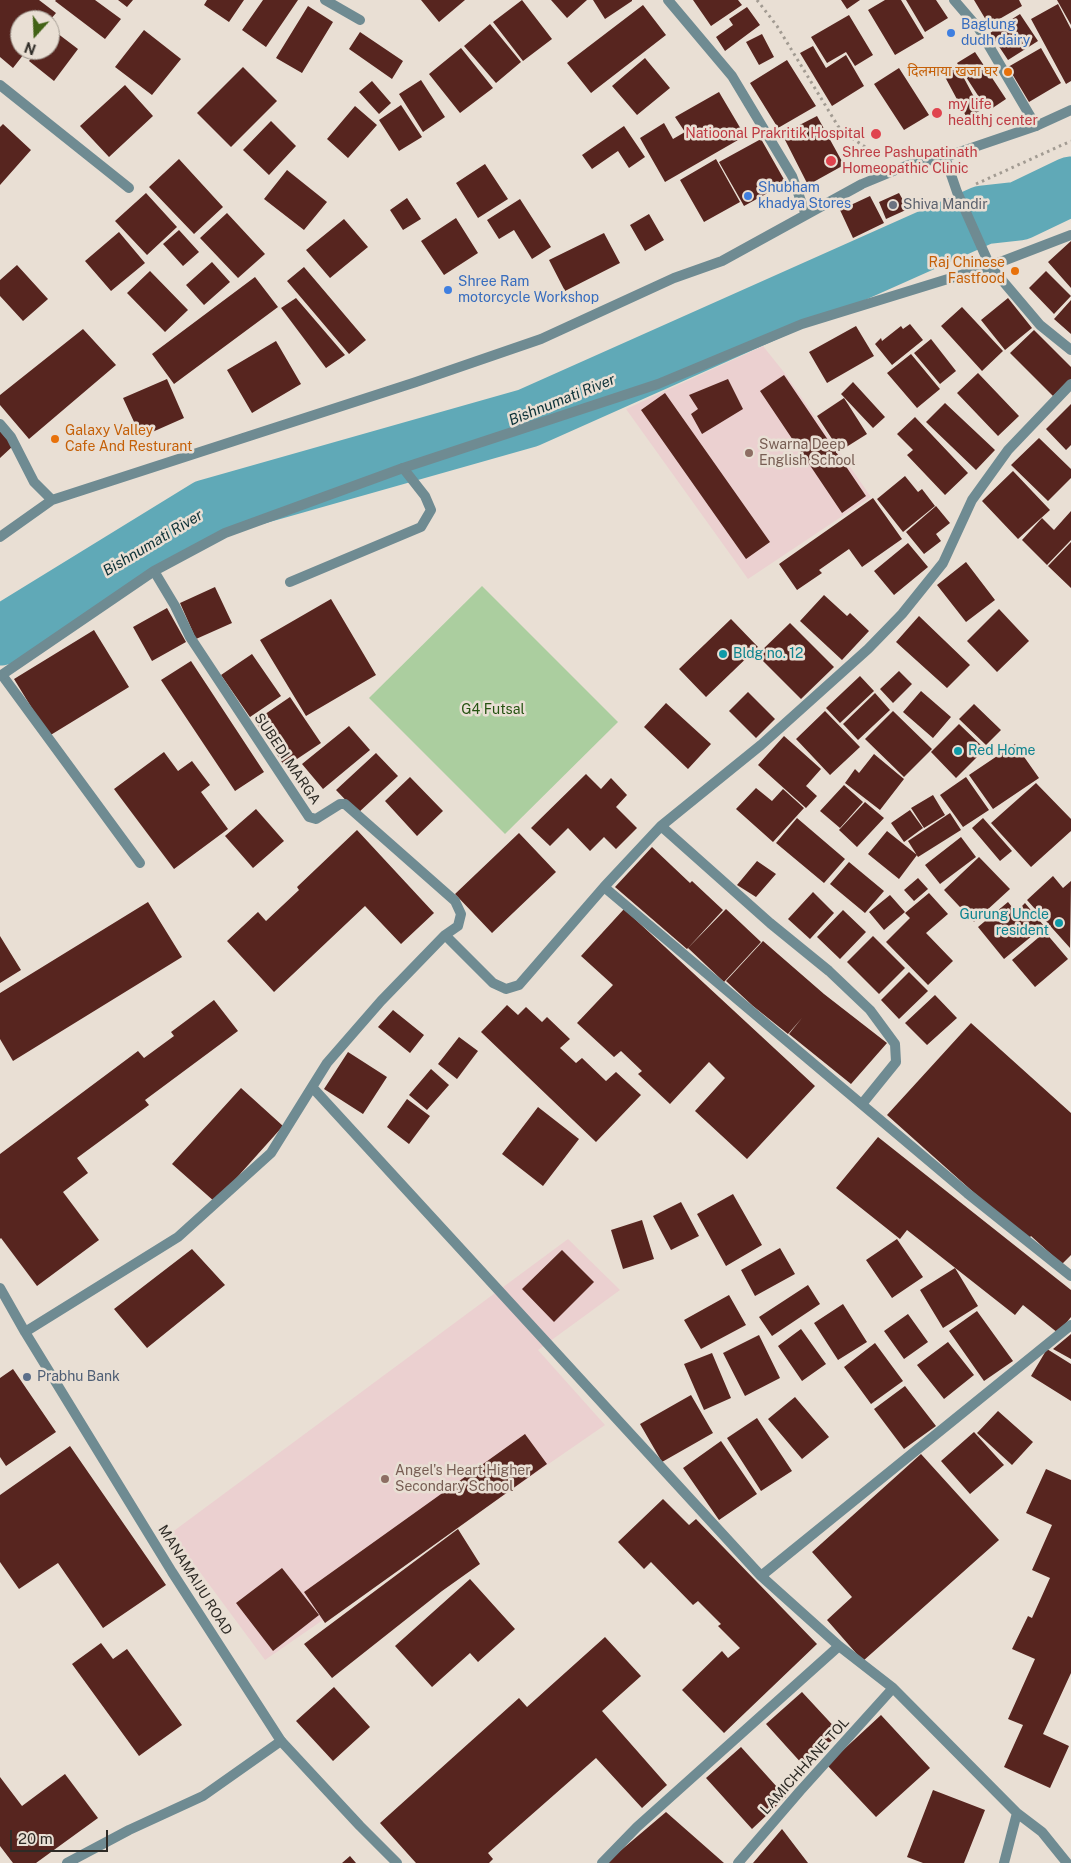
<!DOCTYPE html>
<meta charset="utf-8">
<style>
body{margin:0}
#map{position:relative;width:1071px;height:1863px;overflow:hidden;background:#e9dfd4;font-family:"Public Sans",sans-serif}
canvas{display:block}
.north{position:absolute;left:10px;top:10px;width:50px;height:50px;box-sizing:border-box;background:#e9dfd4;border:1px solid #9e978e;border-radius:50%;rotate:200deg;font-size:14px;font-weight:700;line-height:20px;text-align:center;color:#2e2b26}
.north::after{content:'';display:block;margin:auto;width:18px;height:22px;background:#426216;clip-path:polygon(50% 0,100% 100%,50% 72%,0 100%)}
.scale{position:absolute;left:10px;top:1830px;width:98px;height:22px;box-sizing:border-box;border:2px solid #2e2b26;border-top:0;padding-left:6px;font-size:15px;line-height:18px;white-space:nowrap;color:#2e2b26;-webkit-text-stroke:4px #e9dfd4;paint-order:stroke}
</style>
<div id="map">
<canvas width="1071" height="1863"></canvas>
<div class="north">N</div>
<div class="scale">20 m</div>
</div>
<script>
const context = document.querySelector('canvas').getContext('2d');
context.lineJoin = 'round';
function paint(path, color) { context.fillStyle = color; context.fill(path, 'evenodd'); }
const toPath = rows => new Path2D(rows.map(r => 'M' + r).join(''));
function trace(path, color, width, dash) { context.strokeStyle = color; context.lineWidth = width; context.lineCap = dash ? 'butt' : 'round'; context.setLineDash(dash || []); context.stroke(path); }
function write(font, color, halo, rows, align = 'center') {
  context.font = font + ' "Public Sans","Noto Sans Devanagari",sans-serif'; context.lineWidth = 5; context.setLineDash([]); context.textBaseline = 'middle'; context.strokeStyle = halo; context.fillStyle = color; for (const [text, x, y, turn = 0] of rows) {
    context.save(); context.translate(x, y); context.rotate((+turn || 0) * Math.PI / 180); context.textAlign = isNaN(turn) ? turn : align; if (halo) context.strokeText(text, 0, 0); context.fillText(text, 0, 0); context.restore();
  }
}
paint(toPath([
 [763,346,783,371,871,497,748,579,626,409],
 [568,1239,620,1290,538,1350,605,1425,265,1660,171,1533]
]), '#ebd0d0');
paint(toPath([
 [482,586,618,722,505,834,369,698]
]), '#abce9f');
trace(toPath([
 [0,636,207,509,528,418,983,215,1019,211,1071,186]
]), '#60a9b7', 59);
paint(toPath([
 [0,0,39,0,56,13,50,20,20,20,20,50,27,50,13,68,0,57],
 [56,0,95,0,121,19,105,39,55,1],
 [118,0,133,0,127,7],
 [207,0,244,0,229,22,204,5],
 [263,0,298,0,266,47,242,30],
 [421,0,465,0,439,22],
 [522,0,552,39,523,61,493,22],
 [551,0,587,0,567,18],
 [593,0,632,0,632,1,605,19],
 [693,0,738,0,742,5,711,26],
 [841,0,860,0,847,9],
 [885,0,901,0,924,38,895,55,868,10],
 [906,0,936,0,948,18,925,32],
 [974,0,1019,0,1022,6,989,25],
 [1057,0,1071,0,1071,25],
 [1058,4,1071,29,1071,81,1066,84,1031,19],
 [643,5,666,35,591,93,567,63],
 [308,6,333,22,302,73,276,58],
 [747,7,760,25,725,51,716,37,733,25,729,19],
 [1020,14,1038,41,1008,60,990,33],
 [849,15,873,55,855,66,846,52,827,63,811,37],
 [490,24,521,62,496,83,464,46],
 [53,30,78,49,54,81,29,61,38,50,50,50,50,34],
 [144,30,181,59,152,95,115,67],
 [360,32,403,61,392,79,349,49],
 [762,34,774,57,759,65,746,42],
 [813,46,826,68,846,55,864,86,832,106,800,53],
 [461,48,493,88,460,113,429,74],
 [1041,48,1061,83,1029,102,1008,67],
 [975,52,1006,99,988,111,957,63],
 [645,58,670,88,637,115,612,86],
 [787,60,816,106,778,128,750,83],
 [243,67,277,101,231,147,197,113],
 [958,67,981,110,967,118,944,75],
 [899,68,929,115,904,130,874,84],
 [421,80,445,117,423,132,399,94],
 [372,81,391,103,379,114,359,92],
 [125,85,153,116,109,157,80,126],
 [719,92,745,136,665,182,640,138,664,123,673,139,685,132,675,117],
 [401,105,422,137,399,151,379,120],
 [355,106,377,125,348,158,327,139],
 [817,116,844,165,808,185,782,134],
 [271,121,296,146,269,175,243,150],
 [3,124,31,150,0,185,0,127],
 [624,126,645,157,629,168,618,151,592,169,582,155],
 [761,139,786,183,744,206,719,162],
 [179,159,223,207,194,234,149,187],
 [716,159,740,202,704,222,680,180],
 [485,164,508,199,478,218,456,183],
 [287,170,327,202,304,230,264,199],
 [146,193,177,227,147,255,115,221],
 [899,193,908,209,886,219,879,202],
 [870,196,884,223,853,238,840,210],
 [407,198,421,219,403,230,390,210],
 [520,199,551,247,532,259,514,230,499,239,487,220],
 [227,213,265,254,238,278,200,238],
 [649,214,664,240,645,251,630,225],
 [456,218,478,253,444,275,421,241],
 [344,219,368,247,330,278,306,250],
 [179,230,199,252,183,266,163,244],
 [119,232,145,263,111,291,85,261],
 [604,233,620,263,565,291,549,260],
 [1071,241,1071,288,1048,262],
 [212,262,230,282,204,305,186,285],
 [17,265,48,299,23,321,0,296,0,280],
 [304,267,366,340,349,354,287,281],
 [150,271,188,310,165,332,127,293],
 [1046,271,1071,296,1054,314,1029,288],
 [255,277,278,307,174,384,152,354],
 [296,298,345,355,326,368,281,308],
 [1008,298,1032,328,1005,350,981,320],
 [1071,300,1071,334,1054,319],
 [962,307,1003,351,982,371,941,326],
 [910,324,923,340,892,365,875,344,881,338,882,341,901,326,903,329],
 [856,326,874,356,827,383,809,352],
 [83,329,116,365,29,439,0,405,0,395],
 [1034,330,1071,367,1071,379,1053,396,1010,353],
 [931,339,956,371,940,384,914,353],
 [276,341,301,384,252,413,227,370],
 [911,354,940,389,917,408,887,373],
 [978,373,1019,416,998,436,957,393],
 [784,375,866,496,842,513,760,391],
 [167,379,184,418,141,437,123,398],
 [728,379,743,409,702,434,691,414,698,409,689,395],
 [853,382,885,417,873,428,841,394],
 [665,393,770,542,746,559,641,410],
 [844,398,867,434,840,451,817,416],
 [945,403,995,450,976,470,926,422],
 [1071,404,1071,445,1066,450,1046,429],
 [915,417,968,473,945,495,907,455,913,450,897,434],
 [0,431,13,446,0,458],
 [1039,438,1071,469,1071,478,1048,501,1011,465],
 [1013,471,1050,510,1018,539,982,501],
 [905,476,918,492,922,489,935,506,903,532,877,499],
 [873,498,902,539,862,567,849,549,819,570,822,573,797,590,779,564],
 [936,506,950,523,936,534,941,541,924,554,906,532],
 [1071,511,1071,540,1047,565,1022,540,1042,518,1054,530],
 [1071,542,1071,588,1048,566],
 [908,543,928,567,894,595,874,571],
 [966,562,995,600,966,622,937,585],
 [215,587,232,623,196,639,180,603],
 [824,595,847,616,850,613,869,631,842,660,800,621],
 [331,599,376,675,306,716,260,640],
 [167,608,186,642,152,661,133,627],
 [999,609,1029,641,997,672,967,641],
 [919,616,970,665,947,688,896,642],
 [731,619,758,647,706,697,679,669],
 [790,623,834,667,801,699,757,655],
 [94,630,129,687,49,736,14,679],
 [252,654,281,696,250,717,221,675],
 [191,661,264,772,235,791,161,680],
 [899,671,912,684,893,703,880,689],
 [860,676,874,691,840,723,826,708],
 [921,691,951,717,933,738,903,712],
 [748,692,775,719,756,738,729,711],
 [875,693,890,710,858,740,843,724],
 [290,697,321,743,285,767,255,721],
 [666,703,711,744,688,769,644,727],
 [974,704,1001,730,986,745,959,719],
 [825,711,860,747,830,775,796,739],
 [893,711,932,749,904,777,865,739],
 [959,724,985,749,956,778,931,752],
 [349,726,370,750,323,789,302,764],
 [784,736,821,769,806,786,817,796,806,808,758,765],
 [1015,744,1039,778,993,809,969,775],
 [164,752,178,771,192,761,210,785,201,792,228,829,174,869,114,789],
 [376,753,398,776,358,813,336,790],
 [874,754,904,779,880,810,845,783,855,769,859,773],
 [586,774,601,789,611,778,627,795,616,807,637,828,616,849,604,837,590,851,568,828,550,846,531,828],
 [410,777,443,811,417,836,385,801],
 [966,777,989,810,963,827,940,795],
 [1036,783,1071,819,1071,831,1031,867,991,823],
 [844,785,863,802,840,828,820,811],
 [756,788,772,801,783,789,804,808,773,842,736,809],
 [933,795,945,815,924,828,911,808],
 [865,802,884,818,857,847,839,830],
 [256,809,284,841,253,868,225,836],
 [910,810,923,828,904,842,891,823],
 [950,813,961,830,918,857,908,841],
 [797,818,845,859,824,883,776,843],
 [983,818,1012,851,1000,861,972,828],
 [357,830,434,913,401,944,365,906,274,992,227,941,258,912,266,921,299,890,297,887],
 [887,831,917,855,899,879,868,854],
 [519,833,556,872,492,933,455,894],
 [961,837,976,857,940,884,925,865],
 [652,847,690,883,692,881,723,910,687,949,615,887],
 [979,857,1010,889,974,922,944,890],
 [757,861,776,874,756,897,737,885],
 [849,862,884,891,865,913,830,884],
 [1053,876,1063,888,1071,881,1070,948,1027,900],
 [918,878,928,889,914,901,904,890],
 [813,892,834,913,810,939,788,919],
 [929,893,948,914,926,933,953,961,928,985,886,942,910,918,905,913],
 [890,895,905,912,884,930,869,912],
 [148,902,182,957,13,1061,0,1039,0,993],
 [1008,902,1016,912,1025,903,1044,926,1004,959,978,927],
 [624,909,815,1086,747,1159,695,1111,725,1078,709,1062,670,1104,638,1074,642,1071,621,1051,614,1057,577,1023,613,985,581,956],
 [726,909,761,942,724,982,688,948],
 [843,910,866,932,840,959,817,937],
 [1045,932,1068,959,1035,987,1012,960],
 [0,936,21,970,0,983],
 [873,936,905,968,879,994,847,962],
 [763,941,824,994,887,1043,851,1084,789,1034,802,1018,788,1034,753,1006,726,981],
 [909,972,928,991,899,1019,881,1000],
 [935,995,957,1018,927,1045,905,1023],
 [214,1000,238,1031,145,1100,149,1105,77,1158,88,1173,63,1192,99,1240,37,1286,1,1238,0,1239,0,1154,138,1051,144,1058,174,1036,171,1032],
 [507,1005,518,1015,526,1007,542,1022,547,1017,570,1039,560,1048,576,1063,582,1058,606,1081,616,1072,641,1095,596,1142,481,1032],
 [393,1010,424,1035,410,1053,378,1027],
 [971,1023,1071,1113,1071,1255,1062,1264,1031,1236,1027,1240,887,1115],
 [459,1037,478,1051,457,1079,438,1064],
 [348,1052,387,1077,363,1114,324,1089],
 [431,1069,449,1085,427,1110,409,1095],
 [241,1088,283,1126,215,1202,172,1164],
 [407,1099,430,1116,409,1144,387,1127],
 [538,1107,579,1139,543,1186,502,1154],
 [878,1137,1071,1290,1071,1317,1058,1333,1023,1305,1015,1315,907,1230,900,1239,836,1188],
 [733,1194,762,1245,726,1266,697,1214],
 [681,1202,699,1236,671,1250,653,1216],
 [642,1220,654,1259,623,1269,611,1230],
 [897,1239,923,1277,892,1298,866,1260],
 [780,1248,795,1274,755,1296,741,1270],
 [192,1249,225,1285,147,1348,114,1309],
 [562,1250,594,1282,554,1322,522,1289],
 [955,1268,978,1306,943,1328,920,1290],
 [808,1285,820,1304,772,1336,759,1317],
 [729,1295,746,1325,701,1349,684,1320],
 [843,1304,867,1342,838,1360,814,1323],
 [977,1311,1013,1361,984,1381,949,1331],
 [908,1314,928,1342,904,1359,884,1331],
 [801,1329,826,1364,802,1381,778,1346],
 [1071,1334,1071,1359,1053,1349],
 [759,1335,780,1378,745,1396,723,1353],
 [948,1342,974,1375,944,1399,917,1365],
 [875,1343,903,1381,871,1404,844,1367],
 [1047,1349,1071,1364,1071,1401,1031,1376],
 [712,1353,731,1398,704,1410,684,1364],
 [13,1369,56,1432,6,1466,0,1457,0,1378],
 [905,1386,936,1426,904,1449,874,1409],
 [691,1395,713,1433,662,1462,640,1424],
 [795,1397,829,1437,802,1459,768,1419],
 [998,1411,1033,1442,1012,1465,977,1433],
 [757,1418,792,1471,761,1491,727,1438],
 [974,1432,1004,1465,970,1494,941,1461],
 [525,1434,547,1464,325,1623,304,1592],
 [721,1441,757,1494,719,1520,683,1468],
 [70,1446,166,1585,103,1628,58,1563,19,1589,0,1562,0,1495],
 [921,1454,999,1540,863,1661,827,1620,852,1597,812,1552],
 [1046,1469,1071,1480,1071,1673,1043,1734,1069,1746,1050,1788,1004,1767,1023,1725,1008,1719,1035,1659,1012,1649,1028,1616,1032,1618,1050,1578,1032,1570,1052,1525,1026,1513],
 [663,1499,689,1525,696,1519,817,1644,724,1733,682,1690,722,1651,728,1658,740,1648,718,1626,721,1624,698,1601,693,1605,651,1562,644,1569,618,1542],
 [458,1529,480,1564,442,1591,332,1678,304,1644],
 [282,1568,319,1615,273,1651,236,1603],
 [470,1579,515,1629,478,1662,470,1653,432,1687,395,1646],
 [605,1637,641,1676,602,1711,667,1785,642,1808,596,1758,488,1853,493,1859,489,1863,416,1863,380,1823,519,1698,527,1707],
 [101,1643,113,1659,127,1649,182,1725,139,1756,72,1664],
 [334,1687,370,1727,333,1761,296,1721],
 [802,1692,840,1733,804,1766,766,1724],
 [881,1715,930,1768,876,1817,827,1765],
 [741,1747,786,1797,752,1829,706,1778],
 [65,1774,98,1818,36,1863,13,1863,0,1846,0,1777,22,1806],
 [933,1790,985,1810,964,1863,923,1863,907,1857],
 [666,1812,724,1863,606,1863],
 [782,1829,808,1863,753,1863],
 [350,1856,356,1863,342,1863]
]), '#57251f');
trace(toPath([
 [757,0,777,26,841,131,876,154],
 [976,184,1071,141]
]), '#a29b92', 3, [2.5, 4]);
trace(toPath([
 [954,0,979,29,1036,126],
 [290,582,421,527,431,510,425,496,403,468],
 [2,675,140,863],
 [67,1863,129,1830,203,1796,281,1741]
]), '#6f8b92', 10);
trace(toPath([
 [325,0,360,20],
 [668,0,732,76,792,176,806,215],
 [0,85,129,188],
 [945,157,957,192,990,266,1040,325,1071,350],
 [0,424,11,437,34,482,52,500],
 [0,537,52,500,416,382,541,339,674,278,722,261,862,184,908,165,945,157,1036,126,1071,110],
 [154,571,175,606,190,637,309,817,316,819,340,804,345,804,455,901,461,914,458,926,445,935],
 [0,676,154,571,225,533,403,468,658,384,802,324,990,266,1071,235],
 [661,826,770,923,829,971,870,1010,895,1044,896,1062,862,1104],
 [604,887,967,1193,1071,1276],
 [0,1288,25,1332,172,1572,281,1741,360,1826,397,1863],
 [25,1332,178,1237,271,1153,312,1087],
 [761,1576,1071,1325],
 [602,1863,637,1827,839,1646],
 [738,1863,800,1791,893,1688],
 [1004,1863,1017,1813],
 [1067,1863,1042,1832,1017,1813,893,1688,839,1646,761,1576,312,1087,327,1063,381,1001,445,935,493,983,506,989,519,985,604,887,661,826,761,745,868,649,902,614,943,563,972,500,1008,450,1071,384]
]), '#6f8b92', 10);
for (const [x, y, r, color] of [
 [951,33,5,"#3f7fe0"],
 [1008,72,5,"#e8710a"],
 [937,113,6,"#e0444e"],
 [876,134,6,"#e0444e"],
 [831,161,6,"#e0444e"],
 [748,196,5,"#3f7fe0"],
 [893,205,5,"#6b7280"],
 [1015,271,5,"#e8710a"],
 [448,290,5,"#3f7fe0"],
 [55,439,5,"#e8710a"],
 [749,453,5,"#8d6e63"],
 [723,654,5,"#0f9aa8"],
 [958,751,5,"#0f9aa8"],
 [1059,923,5,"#0f9aa8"],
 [27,1377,5,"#5c6f8a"],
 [385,1479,5,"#8d6e63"]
]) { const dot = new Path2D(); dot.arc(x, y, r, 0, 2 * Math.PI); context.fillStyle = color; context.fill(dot); trace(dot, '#e9dfd4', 2); }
write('14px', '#366cbe', '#e9dfd4', [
 ["Baglung",961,25],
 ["dudh dairy",961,41],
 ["Shubham",758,188],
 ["khadya Stores",758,204],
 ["Shree Ram",458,282],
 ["motorcycle Workshop",458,298]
], 'left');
write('14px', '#c56008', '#e9dfd4', [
 ["दिलमाया खजा घर",998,72],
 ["Raj Chinese",1005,263],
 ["Fastfood",1005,279],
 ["Galaxy Valley",65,431,"left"],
 ["Cafe And Resturant",65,447,"left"]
], 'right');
write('14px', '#be3a42', '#e9dfd4', [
 ["my life",948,105],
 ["healthj center",948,121],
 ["Natioonal Prakritik Hospital",865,134,"right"],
 ["Shree Pashupatinath",842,153],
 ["Homeopathic Clinic",842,169]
], 'left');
write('14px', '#5b616d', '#e9dfd4', [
 ["Shiva Mandir",903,205]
], 'left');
write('14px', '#785e54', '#e9dfd4', [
 ["Swarna Deep",759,445],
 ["English School",759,461],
 ["Angel's Heart Higher",395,1471],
 ["Secondary School",395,1487]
], 'left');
write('14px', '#0d838f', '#e9dfd4', [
 ["Bldg no. 12",733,654],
 ["Red Home",968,751],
 ["Gurung Uncle",1049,915,"right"],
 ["resident",1049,931,"right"]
], 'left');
write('14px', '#265312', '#e9dfd4', [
 ["G4 Futsal",493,710]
]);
write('14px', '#2e2b26', '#e9dfd4', [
 ["SUBEDI MARGA",287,759,56],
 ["MANAMAIJU ROAD",195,1580,58],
 ["LAMICHHANE TOL",805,1766,-48]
]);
write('14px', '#4e5e75', '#e9dfd4', [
 ["Prabhu Bank",37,1377]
], 'left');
write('italic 15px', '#0c3137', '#e9dfd4', [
 ["Bishnumati River",562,400,-22],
 ["Bishnumati River",153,543,-31]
]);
</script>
